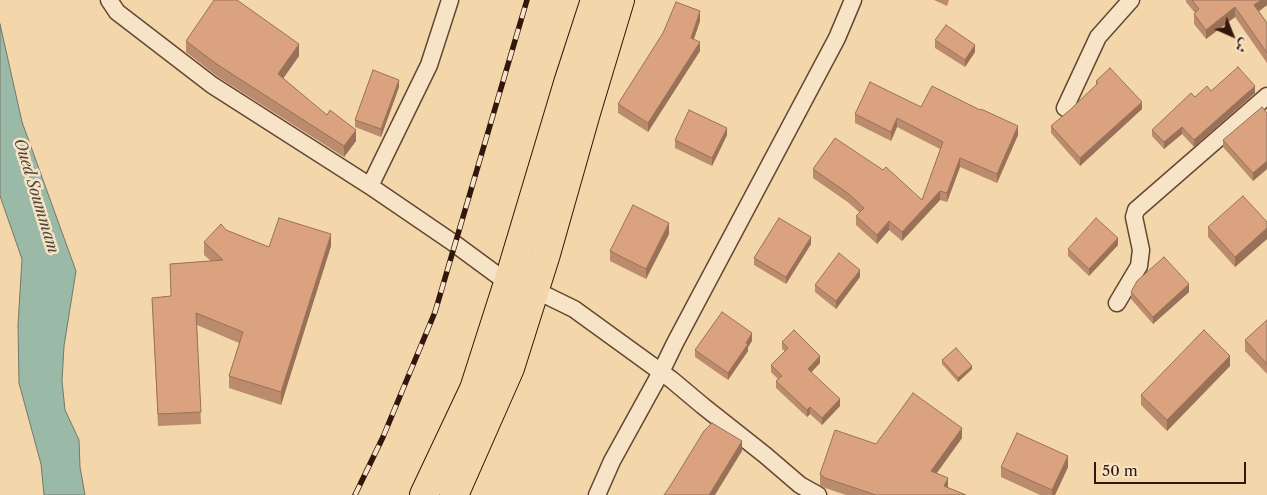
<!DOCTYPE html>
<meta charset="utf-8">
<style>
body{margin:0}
#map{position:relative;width:1267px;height:495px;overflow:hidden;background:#f3d6a9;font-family:"Libre Caslon Text",Amiri,serif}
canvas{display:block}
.north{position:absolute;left:1207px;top:10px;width:50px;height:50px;-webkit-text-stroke:4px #f7e4c7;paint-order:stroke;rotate:136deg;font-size:14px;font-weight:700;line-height:20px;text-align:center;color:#34170c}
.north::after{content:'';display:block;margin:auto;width:18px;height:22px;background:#34170c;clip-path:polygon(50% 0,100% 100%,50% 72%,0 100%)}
.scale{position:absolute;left:1094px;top:462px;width:152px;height:22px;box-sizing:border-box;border:2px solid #34170c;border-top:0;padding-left:6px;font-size:15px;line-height:18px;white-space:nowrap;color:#34170c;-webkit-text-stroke:4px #f7e4c7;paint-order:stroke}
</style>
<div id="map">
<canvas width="1267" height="495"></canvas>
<div class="north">ش</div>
<div class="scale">50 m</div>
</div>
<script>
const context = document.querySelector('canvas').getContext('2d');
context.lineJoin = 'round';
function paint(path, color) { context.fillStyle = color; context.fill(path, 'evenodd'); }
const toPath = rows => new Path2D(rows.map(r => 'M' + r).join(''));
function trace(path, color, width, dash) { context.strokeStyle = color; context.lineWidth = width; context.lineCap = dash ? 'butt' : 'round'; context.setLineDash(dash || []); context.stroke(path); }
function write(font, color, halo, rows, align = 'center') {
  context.font = font + ' "Libre Caslon Text",serif'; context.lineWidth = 5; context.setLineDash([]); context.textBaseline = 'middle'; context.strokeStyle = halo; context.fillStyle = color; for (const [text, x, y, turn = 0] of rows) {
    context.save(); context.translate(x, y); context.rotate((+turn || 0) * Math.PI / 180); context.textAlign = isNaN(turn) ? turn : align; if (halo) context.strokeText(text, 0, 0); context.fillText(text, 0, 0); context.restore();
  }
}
const water = toPath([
 [0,24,22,122,76,271,64,346,62,381,65,410,79,440,80,467,85,495,44,495,41,464,19,383,18,325,22,259,0,196,0,24]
]);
paint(water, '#9bb9a7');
trace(water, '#727869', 1);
const street = toPath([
 [109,0,117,12,212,85,370,186,455,244,508,283],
 [1065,108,1098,37,1131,0],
 [370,186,429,65,450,0],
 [535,290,574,309,672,380,703,406,765,455,800,485,818,495],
 [1117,303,1139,266,1141,250,1134,217,1136,210,1267,96],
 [597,495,612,461,661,372,675,343,837,38,853,0]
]);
const highway = toPath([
 [424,495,474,389,508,283,568,83,595,0],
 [454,495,510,368,546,254,586,113,620,0]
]);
trace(street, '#644733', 19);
trace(highway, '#34170c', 30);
trace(street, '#f7e4c7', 16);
trace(highway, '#f3d6a9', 28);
const rail = toPath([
 [355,495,383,437,435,312,527,0]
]);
trace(rail, '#34170c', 5.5);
trace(rail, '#f7e4c7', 4, [11]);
paint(toPath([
 [934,0,949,0,947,6],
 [1186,0,1267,0,1267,5,1259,11,1267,23,1267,63,1235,17,1206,39,1194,24,1194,14,1195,13,1186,2],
 [700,21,694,39,700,51,648,132,618,113,618,104],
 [935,40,975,52,965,67,935,48],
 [186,41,299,56,283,78,356,141,344,157,218,77,186,52],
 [1096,81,1142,109,1080,166,1051,133,1051,126,1071,109,1096,85],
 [399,87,381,137,355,127,355,120],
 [1211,91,1255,93,1194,147,1182,134,1164,149,1152,136,1152,130,1195,97],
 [921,107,1018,135,997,183,960,167,947,202,940,200,902,241,889,230,877,244,856,225,856,216,860,213,849,203,813,178,813,169,883,170,922,200,940,149,897,127,891,141,855,123,855,114],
 [1267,113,1267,169,1253,181,1223,147,1223,140],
 [727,135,712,166,675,148,675,140],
 [1267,222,1267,239,1235,267,1208,237,1208,227],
 [226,230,269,247,331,246,281,405,229,388,229,376,239,343,197,325,201,424,158,426,152,298,171,296,170,264,211,261,204,255,204,242],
 [669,234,646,279,610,261,610,251],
 [811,244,786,284,754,265,754,258],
 [1118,245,1089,276,1068,256,1068,249],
 [860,277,836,309,815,292,815,285],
 [1131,292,1189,292,1153,324,1131,299],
 [1267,320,1267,374,1245,351,1245,340],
 [752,341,748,347,748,351,728,380,695,357,695,350],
 [782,342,820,363,811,372,840,406,822,425,810,414,807,417,776,388,776,381,778,379,771,372,771,365,785,351,782,349],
 [942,360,972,369,958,382,942,364],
 [1230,366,1167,431,1141,405,1141,395],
 [962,438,936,474,948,488,966,495,846,495,825,488,820,485,820,474,876,444],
 [1001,467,1068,467,1055,495,1040,495,1001,477]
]), '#bb8b6d');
paint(toPath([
 [1261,0,1267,0,1267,5,1254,15,1254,5],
 [1235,7,1235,17,1206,39,1206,30],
 [700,11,700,21,691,47,691,38],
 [700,42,700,51,648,132,648,123],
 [299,44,299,56,278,86,278,74],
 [975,45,975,52,965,67,965,60],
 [399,80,399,87,381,137,381,129],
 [1255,86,1255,93,1194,147,1194,140],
 [1142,102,1142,109,1080,166,1080,158],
 [897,118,897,127,891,141,891,132],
 [1018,126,1018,135,997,183,997,174],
 [1182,127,1182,134,1164,149,1164,142],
 [727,128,727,135,712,166,712,158],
 [356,130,356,141,344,157,344,146],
 [960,158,960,167,947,202,947,193],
 [1267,161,1267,169,1253,181,1253,173],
 [940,191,940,200,902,241,902,232],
 [889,221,889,230,877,244,877,235],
 [669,223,669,234,646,279,646,269],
 [1267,228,1267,239,1235,267,1235,257],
 [331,234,331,246,281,405,281,392],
 [811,237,811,244,786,284,786,277],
 [1118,238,1118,245,1089,276,1089,269],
 [860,270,860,277,836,309,836,301],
 [1189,284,1189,292,1153,324,1153,317],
 [752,333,752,341,748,347,748,351,728,380,728,373],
 [820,356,820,363,808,376,808,369],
 [1230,356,1230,366,1167,431,1167,420],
 [972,366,972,369,958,382,958,378],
 [840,399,840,406,822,425,822,418],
 [810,407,810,414,807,417,807,410],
 [962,428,962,438,931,481,931,471],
 [742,441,742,451,715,495,709,495],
 [1068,456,1068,467,1055,495,1052,495,1052,490],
 [948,478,948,488,944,486]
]), '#997159');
const building = toPath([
 [214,0,237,0,299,44,278,74,327,115,330,110,356,130,344,146,218,65,186,41,214,0],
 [1192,0,1261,0,1254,5,1267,23,1267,53,1235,7,1206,30,1194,14,1199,9,1192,0],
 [676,2,700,11,691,38,700,42,648,123,618,104,663,33,676,2],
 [946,25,975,45,965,60,935,40,946,25],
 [1238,67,1255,86,1194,140,1182,127,1164,142,1152,130,1191,93,1195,97,1207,86,1211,91,1238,67],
 [1110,68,1142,102,1080,158,1051,126,1071,109,1098,83,1096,81,1110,68],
 [373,70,399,80,381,129,355,120,373,70],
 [870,82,921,107,932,86,980,110,981,109,1018,126,997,174,960,158,947,193,940,191,902,232,889,221,877,235,856,216,864,208,849,194,813,169,835,138,883,170,886,167,922,200,943,142,897,118,891,132,855,114,870,82],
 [1262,107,1267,113,1267,161,1253,173,1223,140,1262,107],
 [689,110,727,128,712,158,675,140,689,110],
 [1243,196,1267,222,1267,228,1235,257,1208,227,1243,196],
 [633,205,669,223,646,269,610,251,633,205],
 [279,218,331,234,281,392,229,376,243,332,196,313,201,412,158,414,152,298,171,296,170,264,223,260,204,242,221,224,226,230,269,247,279,218],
 [779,218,811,237,786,277,754,258,779,218],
 [1096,218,1118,238,1089,269,1068,249,1096,218],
 [839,253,860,270,836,301,815,285,839,253],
 [1164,257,1189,284,1153,317,1131,292,1137,281,1164,257],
 [722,312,752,333,746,343,748,344,728,373,695,350,722,312],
 [1267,320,1267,364,1245,340,1267,320],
 [794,330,820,356,808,369,840,399,822,418,810,407,807,410,776,381,782,376,771,365,788,348,782,342,794,330],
 [1204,330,1230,356,1167,420,1141,395,1204,330],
 [956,348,972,366,958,378,942,360,956,348],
 [913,393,962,428,931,471,948,478,944,486,966,495,876,495,825,478,820,474,835,430,876,444,913,393],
 [712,423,742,441,709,495,664,495,672,483,704,431,712,423],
 [1017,433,1068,456,1052,490,1001,467,1017,433]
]);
paint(building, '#daa27f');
trace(building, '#997159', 1);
write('italic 16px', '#53483a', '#f7e4c7', [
 ["Oued Soummam",36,196,73]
]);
</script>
